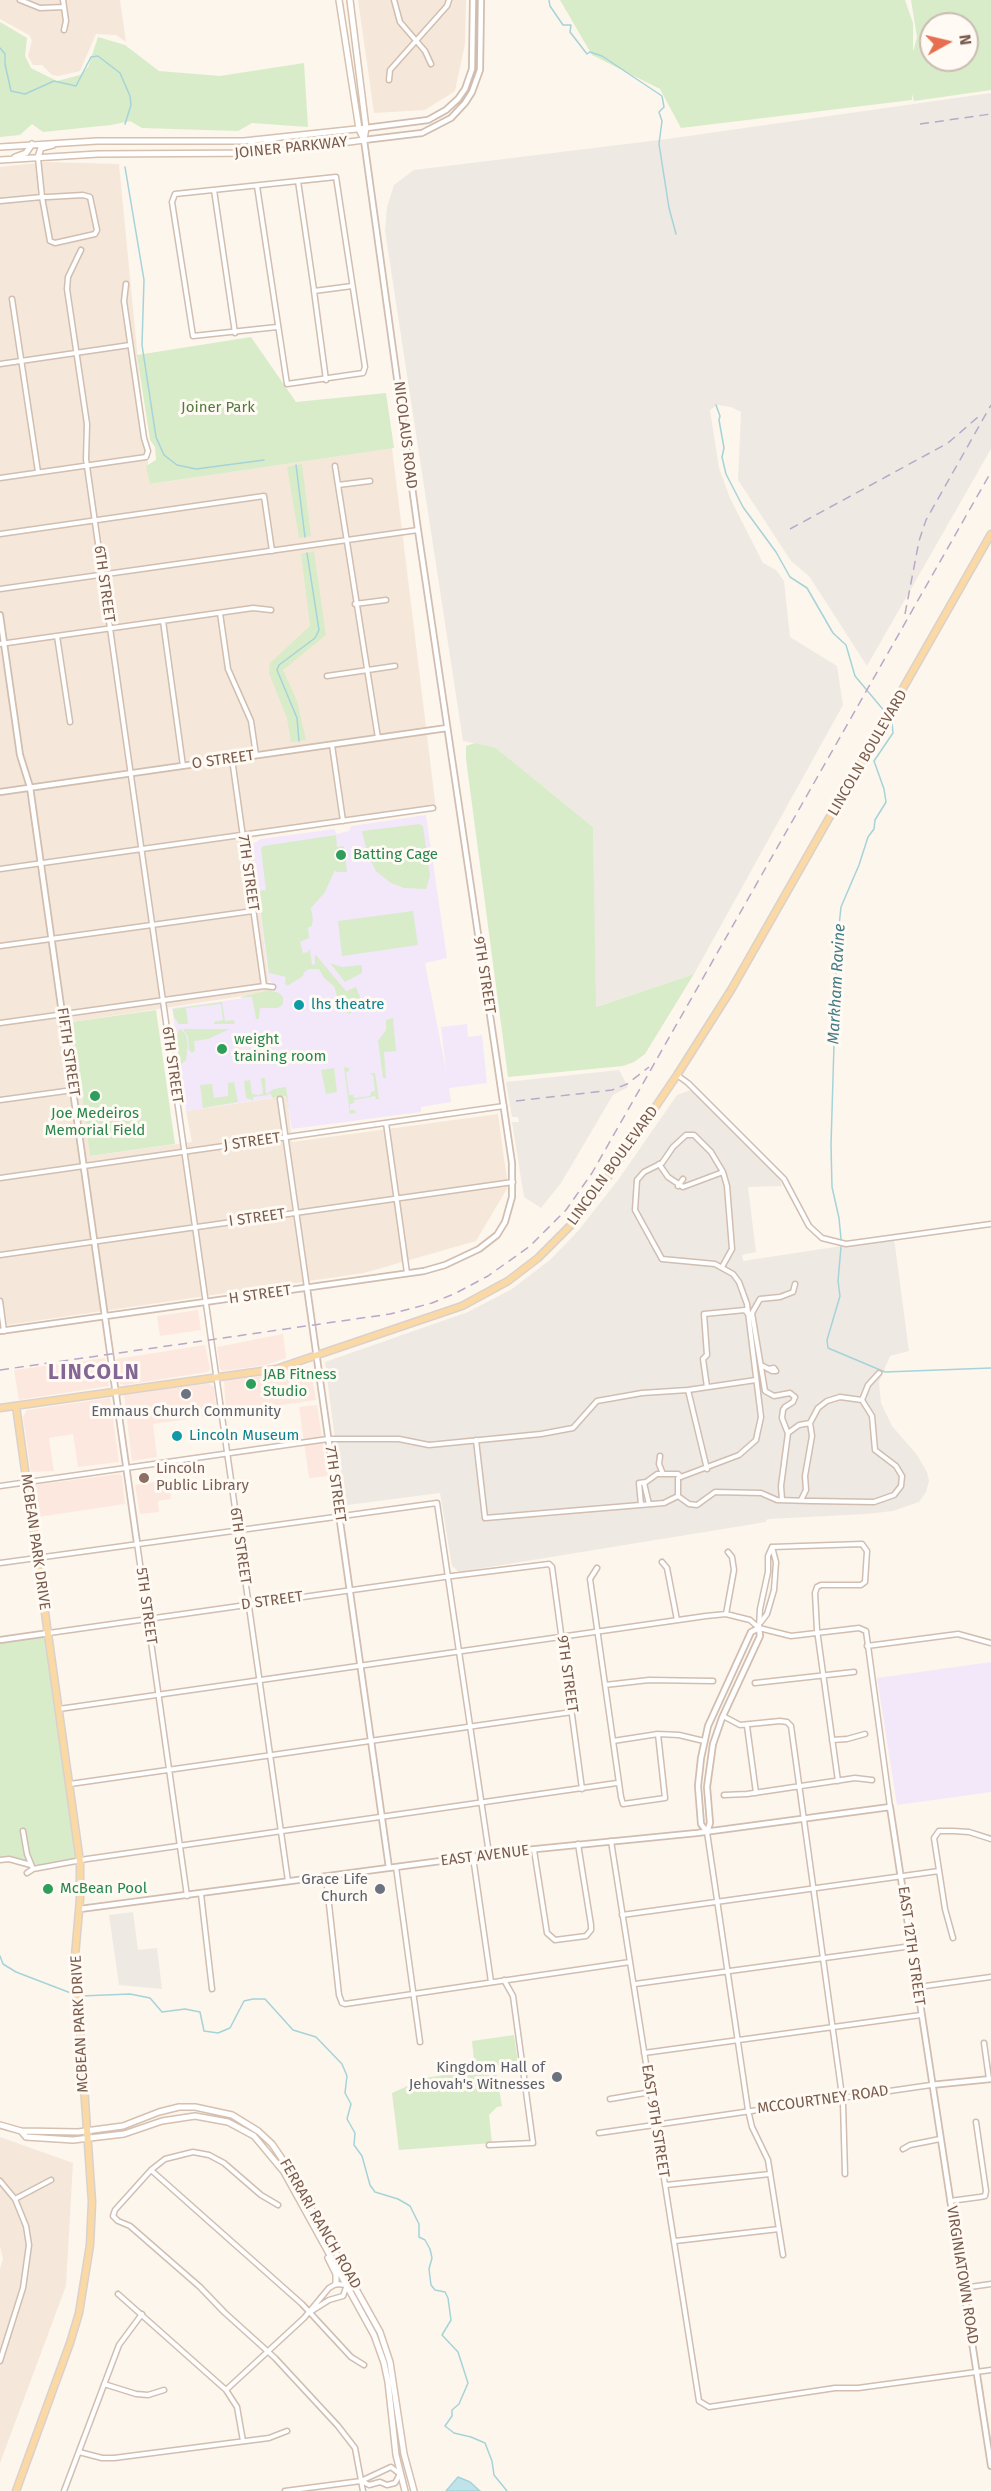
<!DOCTYPE html>
<style>
body{margin:0}
#map{position:relative;width:991px;height:2491px;overflow:hidden;background:#fdf6ec;font-family:"Fira Sans",sans-serif}
canvas{display:block}
.north{position:absolute;left:919px;top:12px;width:60px;height:60px;box-sizing:border-box;background:#fffaf3;border:2px solid #cabbb1;border-radius:50%;rotate:82deg;font-size:16px;font-weight:700;line-height:24px;text-align:center;color:#7a5c4d}
.north::after{content:'';display:block;margin:auto;width:21px;height:27px;background:#e76f51;clip-path:polygon(50% 0,100% 100%,50% 72%,0 100%)}
</style>
<div id="map">
<canvas width="991" height="2491"></canvas>
<div class="north">N</div>
</div>
<script>
const context = document.querySelector('canvas').getContext('2d');
context.lineJoin = 'round';
function paint(path, color) { context.fillStyle = color; context.fill(path, 'evenodd'); }
const toPath = rows => new Path2D(rows.map(r => 'M' + r).join(''));
function trace(path, color, width, dash) { context.strokeStyle = color; context.lineWidth = width; context.lineCap = dash ? 'butt' : 'round'; context.setLineDash(dash || []); context.stroke(path); }
function write(font, color, halo, rows, align = 'center') {
  context.font = font + ' "Fira Sans",sans-serif'; context.lineWidth = 6; context.setLineDash([]); context.textBaseline = 'middle'; context.strokeStyle = halo; context.fillStyle = color; for (const [text, x, y, turn = 0] of rows) {
    context.save(); context.translate(x, y); context.rotate((+turn || 0) * Math.PI / 180); context.textAlign = isNaN(turn) ? turn : align; if (halo) context.strokeText(text, 0, 0); context.fillText(text, 0, 0); context.restore();
  }
}
paint(toPath([
 [0,0,120,0,126,42,116,35,96,34,80,71,59,76,52,75,42,65,33,65,28,56,32,40,29,35,0,19],
 [358,0,466,0,465,44,455,91,425,110,374,113],
 [46,162,119,164,150,484,392,448,436,809,251,838,270,992,72,1022,90,1156,192,1142,186,1111,287,1096,292,1142,498,1114,508,1187,476,1241,364,1273,0,1326,0,167],
 [0,2137,73,2163,66,2286,0,2463,0,2269,3,2259,0,2246]
]), '#f5e8da');
paint(toPath([
 [198,1310,201,1330,160,1336,157,1316],
 [283,1334,286,1358,266,1365,223,1371,220,1369,217,1347],
 [205,1345,210,1369,207,1372,125,1385,120,1384,116,1359],
 [105,1358,109,1386,19,1400,14,1370],
 [300,1366,308,1368,311,1372,316,1400,226,1413,224,1381,261,1376],
 [208,1383,214,1387,217,1415,153,1424,157,1457,132,1461,124,1395],
 [110,1398,119,1462,78,1467,73,1434,49,1438,54,1471,31,1472,23,1417,27,1410],
 [317,1405,328,1476,309,1478,299,1407],
 [119,1474,122,1476,125,1504,38,1517,36,1514,34,1485],
 [169,1480,171,1499,158,1501,159,1512,140,1514,135,1485]
]), '#fde8e0');
paint(toPath([
 [991,93,991,449,867,666,809,576,791,561,738,480,741,412,731,407,717,405,710,410,719,468,730,498,763,563,776,570,784,581,790,637,837,666,843,705,694,974,595,1007,593,827,496,748,463,741,385,231,387,207,394,185,414,170,667,139],
 [619,1070,628,1087,613,1095,561,1183,541,1208,524,1197,512,1122,519,1122,518,1117,512,1117,506,1082],
 [694,1089,777,1172,782,1186,748,1187,756,1252,742,1255,743,1261,894,1238,909,1351,890,1356,879,1382,881,1403,892,1426,917,1455,927,1472,929,1481,926,1492,919,1502,893,1511,866,1514,769,1519,766,1520,766,1522,459,1572,452,1566,440,1493,347,1505,336,1447,325,1362,468,1312,512,1289,551,1259,578,1231,618,1180,677,1095],
 [133,1912,138,1950,157,1948,162,1989,119,1985,109,1915]
]), '#efe9e4');
paint(toPath([
 [426,815,447,958,425,963,446,1070,441,1027,467,1024,468,1037,482,1035,487,1083,449,1088,451,1102,421,1107,421,1112,292,1129,286,1096,186,1111,172,1008,274,994,273,985,269,980,251,845,261,839,334,829,337,834,349,831,351,826],
 [991,1662,991,1792,897,1805,877,1678]
]), '#f3e8fa');
paint(toPath([
 [560,0,905,0,913,23,913,52,917,37,911,0,991,0,991,90,914,101,912,94,912,100,681,128,660,89,592,55],
 [931,24,967,24,967,60,931,60],
 [0,22,27,38,25,56,31,68,57,81,80,75,88,67,98,37,125,45,159,71,220,76,304,63,308,127,252,123,238,131,142,128,130,121,111,125,43,132,32,124,20,135,0,137],
 [251,337,296,402,386,393,394,448,150,484,146,466,156,460,155,447,150,440,137,355],
 [302,464,311,536,299,538,287,467],
 [314,551,326,635,283,670,297,701,306,740,291,742,287,718,269,673,270,663,310,626,301,554],
 [475,743,496,748,593,827,596,1007,694,974,645,1054,634,1062,623,1066,508,1077,466,759,466,746],
 [419,824,423,826,430,876,426,889,404,888,391,883,376,871,368,856,362,831],
 [336,835,337,847,344,846,347,872,336,872,335,870,325,892,311,908,313,920,311,927,308,927,309,938,300,942,303,953,308,952,310,949,312,965,315,964,315,954,346,991,356,987,362,1002,354,1007,350,1014,341,1010,334,986,324,978,319,969,309,969,304,972,303,976,287,986,285,983,286,977,269,973,258,891,266,890,261,849,263,846],
 [413,911,418,945,342,956,338,921],
 [330,963,342,967,362,965,362,973,345,982],
 [270,990,279,993,283,997,283,1004,278,1008,260,1008,259,1019,256,1019,252,997,241,998,241,997],
 [222,1002,225,1021,234,1020,235,1024,214,1024,214,1022,223,1020,221,1004,186,1008,188,1024,179,1024,174,1017,173,1009],
 [156,1010,175,1144,90,1156,72,1022],
 [393,1018,396,1051,384,1052,386,1078,383,1078,378,1041,386,1030,386,1020],
 [179,1029,182,1030,186,1035,188,1045,186,1060,180,1065,176,1038],
 [183,1029,230,1029,208,1039,194,1041,195,1050,192,1053,189,1050,188,1037],
 [344,1067,349,1068,349,1071,346,1072,349,1095,353,1095,354,1098,370,1096,371,1092,375,1091,373,1075,369,1074,375,1073,379,1099,376,1099,375,1096,354,1100,354,1103,350,1104,350,1110,355,1110,356,1113,350,1114],
 [334,1068,337,1092,326,1094,321,1070],
 [261,1078,265,1078,266,1094,274,1089,286,1087,289,1108,286,1096,273,1098,270,1093,268,1095,253,1097,253,1100,246,1098,244,1081,250,1080,252,1094,259,1095,263,1093],
 [234,1082,238,1102,203,1108,200,1085,212,1084,214,1098,228,1096,228,1083],
 [46,1635,78,1862,32,1869,9,1862,0,1863,0,1641],
 [514,2035,518,2063,495,2066,502,2106,497,2107,489,2115,492,2143,399,2150,392,2093,425,2078,475,2070,472,2041]
]), '#d8ecc9');
const water = toPath([
 [458,2477,470,2482,480,2491,446,2491,458,2477]
]);
paint(water, '#bfe3e8');
trace(water, '#a5d3da', 1.5);
trace(toPath([
 [549,0,550,6,563,25,571,25,570,32,587,54,590,52,602,56,662,96,664,107,659,112,662,121,659,144,669,208,676,234],
 [0,48,5,54,5,64,11,91,25,94,54,81,76,86,91,57,98,56,120,73,130,96,131,105,125,124],
 [125,167,144,280,142,345,156,437,164,455,177,465,196,469,264,460],
 [716,405,720,416,719,420,724,448,722,457,726,474,743,507,776,552,790,577,807,588,833,633,846,645,855,676,886,713],
 [296,465,305,537],
 [299,741,297,718,277,670,279,665,315,638,319,630,307,553],
 [841,1239,839,1218,832,1187,831,1145,837,945,841,907,859,865,868,837,874,829,875,820,886,802,884,789,874,761,893,733,892,722,889,717],
 [841,1247,838,1281,840,1296,827,1340,828,1348,885,1372,991,1368],
 [0,1956,3,1964,16,1972,76,1995],
 [81,1996,130,1994,150,1998,162,2012,185,2009,200,2012,204,2031,218,2033,230,2028,244,2001,253,1999,265,1999,293,2030,316,2037,342,2064,347,2076,345,2093,351,2104,347,2119,355,2133,354,2145,362,2156,370,2185,375,2192,398,2199,410,2206,419,2224,419,2237,425,2240,430,2249,432,2258,429,2269,431,2285,435,2290,445,2292,448,2298,451,2320,442,2335,458,2352,468,2383,459,2404,452,2410,452,2416,445,2426,454,2433,471,2437,485,2443,492,2461,494,2475,507,2491]
]), '#a5d3da', 1.5);
const minor = toPath([
 [20,0,40,8,64,7],
 [63,0,66,21,64,30],
 [394,0,400,22,425,51,431,64],
 [389,80,390,70,447,6,449,0],
 [298,181,314,290],
 [257,186,287,384,363,373,365,367,336,177,175,194,172,202,193,336,277,327],
 [214,190,235,333],
 [0,201,42,197,48,197,83,195,90,197,97,230,95,234,55,243,50,241,42,197,38,158],
 [81,250,68,277,67,289,87,424,86,459,288,1881],
 [12,299,38,472],
 [0,364,130,345],
 [326,380,314,291,352,286],
 [335,466,378,738],
 [0,478,146,457,148,451,144,438,124,301,126,284],
 [338,485,370,481],
 [0,534,264,496,272,551],
 [0,589,418,530],
 [355,604,386,600],
 [220,613,228,669,251,721,256,755],
 [163,621,183,766],
 [57,636,70,722],
 [0,644,253,608,271,610],
 [327,676,395,666],
 [332,745,343,821],
 [232,759,264,986],
 [0,869,433,808],
 [0,946,253,911],
 [0,1023,264,986,273,987],
 [677,1075,688,1083,784,1179,809,1226,822,1238,846,1244,991,1224],
 [280,1099,307,1288],
 [0,1100,73,1090],
 [386,1123,407,1273],
 [659,1164,668,1177,683,1187,723,1172],
 [0,1178,504,1106],
 [678,1186,683,1179],
 [0,1255,513,1182],
 [795,1284,793,1292,780,1297,760,1299,752,1313,765,1391,774,1396,790,1393,795,1397,793,1402,785,1407,783,1410,782,1418,787,1431,788,1433,799,1425,810,1423,818,1408,827,1401,840,1397,862,1400],
 [0,1301,4,1331],
 [763,1366,772,1371,776,1371,774,1368,768,1369],
 [707,1387,703,1359,707,1355,704,1314,745,1310,748,1314],
 [688,1390,756,1380],
 [476,1440,485,1518,664,1503,678,1496,678,1478,739,1455,756,1440,761,1417,747,1304,739,1282,733,1274,715,1264,662,1259,635,1210,637,1180,644,1172,662,1163,673,1147,686,1135,694,1135,711,1152,723,1172,727,1186,732,1249,722,1267],
 [660,1456,659,1464,663,1474],
 [644,1483,649,1504],
 [0,1486,328,1439,399,1439,429,1445,541,1434,573,1428,597,1401,642,1393,688,1390,707,1469],
 [678,1496,689,1504,697,1505,715,1492,761,1493,777,1500,812,1501,874,1502,894,1495,901,1486,902,1476,896,1466,875,1450,872,1416,862,1400,868,1385,879,1373],
 [782,1500,781,1486,788,1433],
 [801,1500,806,1490,805,1476,812,1436,810,1423],
 [641,1505,639,1483,646,1482,657,1474,678,1474,681,1477],
 [137,1543,187,1896],
 [772,1547,862,1544,867,1551,865,1582,861,1585,821,1585,817,1587,815,1593,817,1630,838,1781],
 [662,1562,667,1568,677,1620],
 [0,1563,437,1503,489,1854],
 [597,1568,590,1579,621,1797,623,1804,665,1798,658,1734,613,1741],
 [726,1614,734,1570,732,1557,728,1552],
 [761,1622,767,1614,774,1590,776,1562,772,1547],
 [759,1628,760,1609,768,1572,768,1556,772,1547],
 [49,1633,444,1577,549,1564,552,1567,582,1789],
 [867,1646,958,1634,991,1643],
 [755,1683,854,1672],
 [605,1685,649,1680,713,1681],
 [59,1709,706,1616,726,1614,750,1620,759,1628,791,1636,859,1628,866,1631,890,1807],
 [723,1716,740,1725,780,1721,787,1722,791,1726,843,2103,845,2174],
 [747,1726,756,1793],
 [658,1734,679,1735,704,1741],
 [832,1740,847,1739,865,1734],
 [70,1784,572,1712],
 [724,1795,747,1794,855,1778,872,1780],
 [23,1831,27,1854,33,1869,87,1859,617,1783],
 [707,1832,748,2110,752,2127,768,2160,783,2255],
 [611,1841,699,2401,709,2407,835,2388,858,2388,991,2370],
 [534,1850,547,1933,555,1940,586,1936,591,1930,591,1925,578,1844],
 [473,1857,491,1982],
 [0,1860,9,1859,31,1865],
 [396,1867,420,2042],
 [27,1873,33,1869],
 [326,1877,339,1995,342,2003,345,2004,630,1962],
 [201,1894,212,1989],
 [622,1915,939,1871],
 [953,1938,945,1909,934,1838,939,1831,953,1831,969,1832,991,1839],
 [635,1984,912,1946],
 [918,1987,991,1977],
 [984,2043,989,2079],
 [644,2053,921,2015],
 [610,2099,651,2092],
 [599,2133,931,2085],
 [489,2145,533,2143,513,1996,504,1980],
 [903,2149,910,2145,940,2139],
 [151,2170,302,2304,351,2357,364,2365],
 [0,2181,15,2199,26,2226,29,2245,23,2288,0,2361],
 [666,2185,770,2174],
 [15,2199,51,2180],
 [950,2201,980,2197,985,2196,986,2191,976,2122],
 [278,2205,261,2195,224,2163,209,2155,193,2152,165,2159,151,2170,115,2210,113,2216,118,2221,130,2226,200,2287,224,2312,275,2358,338,2426,355,2448,363,2491],
 [675,2241,779,2229],
 [963,2288,991,2284],
 [118,2294,226,2390,237,2407,243,2441],
 [104,2384,136,2394,148,2395,164,2390],
 [226,2390,304,2318,329,2288,336,2284,347,2285,343,2296,329,2300,310,2312],
 [79,2452,102,2458,114,2458,269,2438,287,2431],
 [64,2491,119,2345,142,2314],
 [285,2491,361,2481,391,2467,400,2474,395,2483,387,2485,380,2482,369,2485,362,2481]
]);
const tertiary = toPath([
 [366,128,428,120,446,110,458,99,465,89,472,69,473,0],
 [0,615,20,755,30,787,137,1543],
 [0,792,447,728],
 [307,1288,389,1868],
 [0,1331,424,1271,445,1265,479,1249,497,1235,505,1222,512,1197,512,1163,418,530,364,140,422,133,451,118,465,103,472,92,480,70,481,0],
 [759,1628,760,1636,722,1718,713,1744,707,1787,710,1823,707,1832,701,1824,698,1786,701,1758,708,1726,751,1632,759,1628],
 [0,1640,49,1633],
 [80,1909,516,1851,697,1833,890,1807,991,2466],
 [931,2085,991,2079]
]);
const secondary = toPath([
 [339,0,359,129,364,140],
 [350,0,366,128,364,139],
 [0,147,97,141,244,141,366,128],
 [237,152,249,148,254,140],
 [254,154,261,145,273,141],
 [15,157,26,153,32,144],
 [38,157,41,148,53,145],
 [0,160,98,154,266,153,364,140],
 [0,2125,21,2131,78,2132,123,2126,159,2112,179,2107,195,2107,232,2115,258,2131,272,2144,289,2169,380,2332,390,2362,404,2454,414,2491],
 [21,2131,26,2137,73,2140,124,2134,162,2121,195,2116,228,2122,254,2136,284,2172,374,2335,384,2363,388,2382,396,2455,405,2491],
 [328,2258,336,2274,336,2284]
]);
const primary = toPath([
 [16,1406,80,1862,80,1899,75,1956,92,2202,90,2245,79,2313,70,2343,16,2491],
 [0,1408,276,1369,462,1306,508,1281,538,1258,577,1219,608,1177,677,1075,731,990,991,534]
]);
trace(minor, '#d1beb0', 7);
trace(tertiary, '#d1beb0', 8);
trace(secondary, '#d6c0b0', 8);
trace(primary, '#dad1cd', 9);
trace(minor, '#fff', 4);
trace(tertiary, '#fff', 4.5);
trace(secondary, '#fff', 5);
trace(primary, '#fbd9a5', 6);
trace(toPath([
 [920,124,991,114],
 [790,529,948,443,978,417],
 [905,614,919,541,926,520,991,405],
 [516,1101,612,1090,627,1084,649,1067],
 [0,1370,390,1314,432,1303,456,1293,488,1276,530,1246,566,1210,592,1173,991,472]
]), '#b9a8c9', 1.5, [9, 6]);
for (const [x, y, r, color] of [
 [341,855,6,"#2e9e5b"],
 [299,1005,6,"#0f9aa8"],
 [222,1049,6,"#2e9e5b"],
 [95,1096,6,"#2e9e5b"],
 [251,1384,6,"#2e9e5b"],
 [186,1394,6,"#6b7280"],
 [177,1436,6,"#0f9aa8"],
 [144,1478,6,"#8d6e63"],
 [48,1889,6,"#2e9e5b"],
 [380,1889,6,"#6b7280"],
 [557,2077,6,"#6b7280"]
]) { const dot = new Path2D(); dot.arc(x, y, r, 0, 2 * Math.PI); context.fillStyle = color; context.fill(dot); trace(dot, '#fffaf3', 2); }
write('15px', '#7a5c4d', '#fffaf3', [
 ["JOINER PARKWAY",291,148,-6],
 ["NICOLAUS ROAD",405,435,83],
 ["6TH STREET",104,584,82],
 ["LINCOLN BOULEVARD",868,753,-60],
 ["O STREET",223,760,-8],
 ["7TH STREET",248,873,82],
 ["9TH STREET",484,975,81],
 ["FIFTH STREET",68,1052,82],
 ["6TH STREET",172,1065,82],
 ["J STREET",252,1142,-8],
 ["LINCOLN BOULEVARD",613,1166,-54],
 ["I STREET",257,1218,-8],
 ["H STREET",260,1295,-8],
 ["7TH STREET",335,1484,82],
 ["MCBEAN PARK DRIVE",35,1542,82],
 ["6TH STREET",240,1546,82],
 ["D STREET",272,1601,-8],
 ["5TH STREET",146,1606,82],
 ["9TH STREET",567,1674,82],
 ["EAST AVENUE",485,1856,-7],
 ["EAST 12TH STREET",911,1946,82],
 ["MCBEAN PARK DRIVE",80,2024,-93],
 ["MCCOURTNEY ROAD",823,2100,-8],
 ["EAST 9TH STREET",655,2121,81],
 ["FERRARI RANCH ROAD",320,2224,60],
 ["VIRGINIATOWN ROAD",962,2275,81]
]);
write('15px', '#537a41', '#fffaf3', [
 ["Joiner Park",218,408]
]);
write('15px', '#27864d', '#fffaf3', [
 ["Batting Cage",353,855],
 ["weight",234,1040],
 ["training room",234,1057],
 ["Joe Medeiros",95,1114,"center"],
 ["Memorial Field",95,1131,"center"],
 ["JAB Fitness",263,1375],
 ["Studio",263,1392],
 ["McBean Pool",60,1889]
], 'left');
write('15px', '#0d838f', '#fffaf3', [
 ["lhs theatre",311,1005],
 ["Lincoln Museum",189,1436]
], 'left');
write('15px', '#5b616d', '#fffaf3', [
 ["Emmaus Church Community",186,1412,"center"],
 ["Grace Life",368,1880],
 ["Church",368,1897],
 ["Kingdom Hall of",545,2068],
 ["Jehovah's Witnesses",545,2085]
], 'right');
write('15px', '#785e54', '#fffaf3', [
 ["Lincoln",156,1469],
 ["Public Library",156,1486]
], 'left');
write('italic 16px', '#437c86', '#fffaf3', [
 ["Markham Ravine",837,984,-87]
]);
context.letterSpacing = '1.5px';
write('bold 21px', '#846695', '#fffaf3', [
 ["LINCOLN",94,1373]
]);
context.letterSpacing = '0px';
</script>
